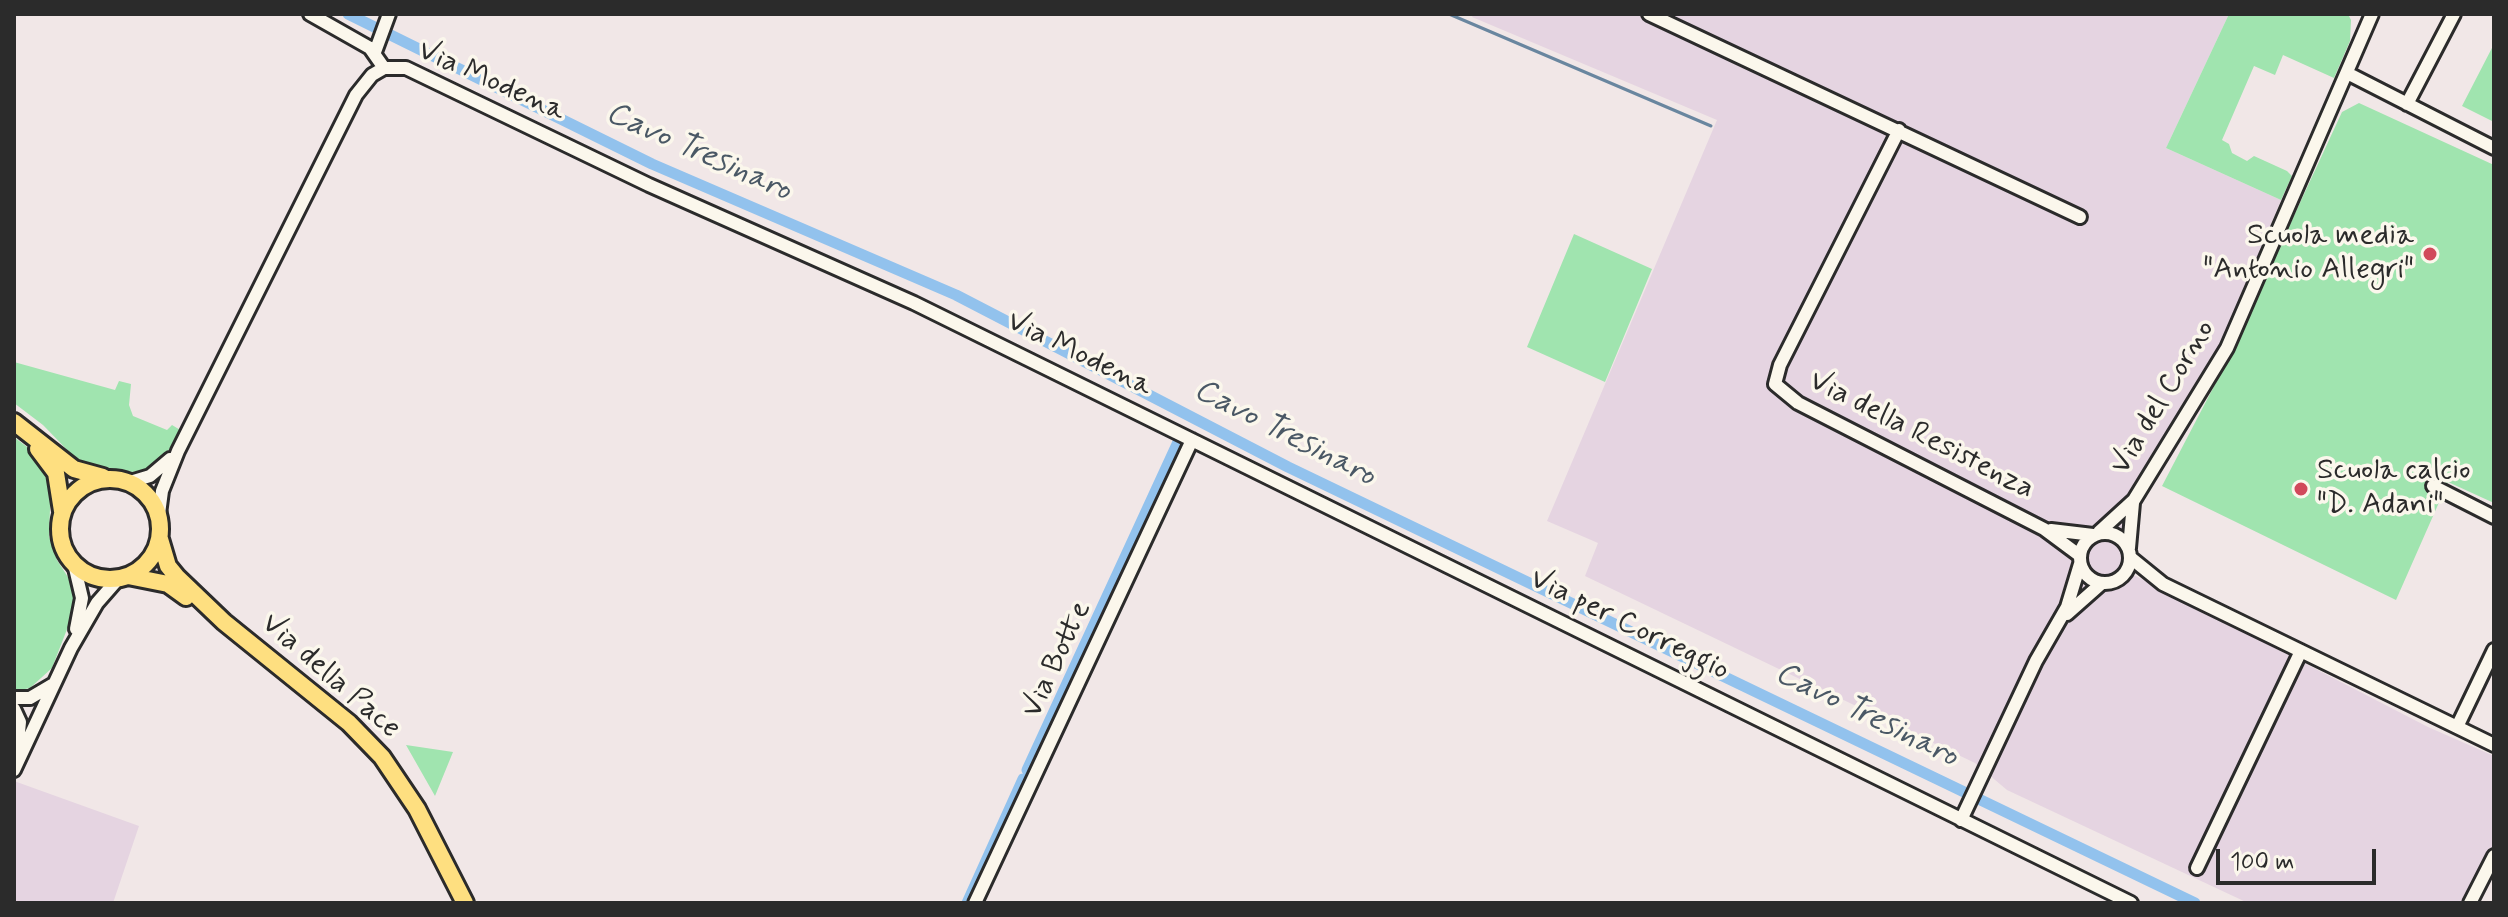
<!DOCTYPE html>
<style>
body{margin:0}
#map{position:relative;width:2508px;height:917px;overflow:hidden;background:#f1e7e7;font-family:Mynerve,sans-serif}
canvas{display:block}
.frame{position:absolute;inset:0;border:16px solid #2b2b2b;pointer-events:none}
.scale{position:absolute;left:2216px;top:849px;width:160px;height:36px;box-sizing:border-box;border:4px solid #2b2b2b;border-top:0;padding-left:10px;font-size:24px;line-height:28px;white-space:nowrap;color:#2b2b2b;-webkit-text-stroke:6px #fbf7ec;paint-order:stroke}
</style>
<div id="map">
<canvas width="2508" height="917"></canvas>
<div class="frame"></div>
<div class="scale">100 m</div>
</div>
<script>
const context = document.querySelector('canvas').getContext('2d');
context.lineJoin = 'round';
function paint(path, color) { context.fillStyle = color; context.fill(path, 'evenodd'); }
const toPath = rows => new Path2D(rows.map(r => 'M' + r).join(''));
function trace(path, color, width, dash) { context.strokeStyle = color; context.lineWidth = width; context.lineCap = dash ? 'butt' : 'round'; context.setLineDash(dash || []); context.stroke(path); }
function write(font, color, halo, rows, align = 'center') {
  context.font = font + ' Mynerve,sans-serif'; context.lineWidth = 7; context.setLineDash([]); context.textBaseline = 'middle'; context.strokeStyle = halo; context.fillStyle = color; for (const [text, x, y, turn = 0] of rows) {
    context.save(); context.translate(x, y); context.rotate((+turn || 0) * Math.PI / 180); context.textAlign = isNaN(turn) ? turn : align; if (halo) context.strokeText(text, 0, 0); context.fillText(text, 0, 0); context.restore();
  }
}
paint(toPath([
 [1474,14,2229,14,2166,148,2281,200,2224,337,2140,474,2120,568,2428,727,2494,756,2494,861,2472,903,2248,903,2007,790,1975,763,1585,576,1598,543,1547,521,1717,120,1472,17],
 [14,781,139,826,113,903,14,903]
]), '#e5d4e1');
paint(toPath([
 [2229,14,2348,14,2351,20,2350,41,2334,78,2283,55,2275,75,2254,66,2222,140,2229,144,2232,153,2247,161,2254,156,2287,171,2292,176,2281,200,2166,148],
 [2494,44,2494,122,2462,106],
 [2359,103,2494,165,2494,503,2448,482,2396,600,2162,486,2224,367,2342,112],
 [1574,234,1652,269,1605,382,1527,347],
 [14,362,115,390,119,381,131,384,129,405,133,416,167,430,172,425,182,431,175,444,147,470,132,472,88,465,75,458,43,425,14,403],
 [14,437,31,450,51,482,49,536,57,560,73,585,76,606,52,668,30,688,15,691],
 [406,745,453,752,435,796]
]), '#a0e4af');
trace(toPath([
 [1449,14,1711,126]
]), '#69869f', 3);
trace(toPath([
 [348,14,652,164,956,295,1288,467,2195,903],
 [1027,770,1178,442],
 [967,903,1023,779]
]), '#92c2ed', 11);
const minor = toPath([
 [310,14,370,48,384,68],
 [1649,14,2080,217],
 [375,52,389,14],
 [2347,73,2494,148],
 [2407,104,2454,14],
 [1899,130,1780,365,1775,384,1798,403,2044,529,2079,555],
 [130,482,150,476,170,459],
 [2433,486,2494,517],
 [159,514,162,491,178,451,356,95,372,75,384,68,406,68,649,185,914,303,2131,903],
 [2051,530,2093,535],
 [2099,532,2134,500,2227,348,2372,14],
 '2080 558a25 25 0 1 1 50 0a25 25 0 1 1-50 0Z',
 [2129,548,2133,503],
 [2131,558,2163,584,2494,745],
 [74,564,82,598,76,629],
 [2067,614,2102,583],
 [14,698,30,698,52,685],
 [14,709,20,722,17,752],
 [2457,727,2494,650],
 [14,770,71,648,97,603,118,579],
 [1961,820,2036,661,2067,607,2080,564],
 [2197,868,2301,651],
 [975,903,1192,440],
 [2470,903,2494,856]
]);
const major = toPath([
 [14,422,74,469,103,477],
 [38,449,56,473,62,511],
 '60 529a50 50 0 1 1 100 0a50 50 0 1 1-100 0Z',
 [160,539,168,566,177,577,224,622,349,723,382,757,417,809,465,903],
 [128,576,168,584,186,597]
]);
trace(minor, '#2b2b2b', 18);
trace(major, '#2b2b2b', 22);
trace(minor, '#fbf7ec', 12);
trace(major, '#fedf80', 16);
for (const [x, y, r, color] of [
 [2430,254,8,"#d1495b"],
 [2301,489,8,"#d1495b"]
]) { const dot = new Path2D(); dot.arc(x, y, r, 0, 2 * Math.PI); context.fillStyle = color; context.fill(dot); trace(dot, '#fbf7ec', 3); }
write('30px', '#2b2b2b', '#fbf7ec', [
 ["Via Modena",491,82,24],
 ["Via Modena",1079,355,26],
 ["Via del Corno",2164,398,-59],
 ["Via della Resistenza",1921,436,27],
 ["Via per Correggio",1629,626,26],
 ["Via Botte",1058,660,-65],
 ["Via della Pace",330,677,41]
]);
write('30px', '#2b2b2b', '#fbf7ec', [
 ["Scuola media",2414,237],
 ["\"Antonio Allegri\"",2414,271],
 ["Scuola calcio",2317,472,"left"],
 ["\"D. Adani\"",2317,506,"left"]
], 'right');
write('italic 32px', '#4a5865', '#fbf7ec', [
 ["Cavo Tresinaro",698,153,24],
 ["Cavo Tresinaro",1284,434,27],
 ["Cavo Tresinaro",1866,716,26]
]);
</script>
